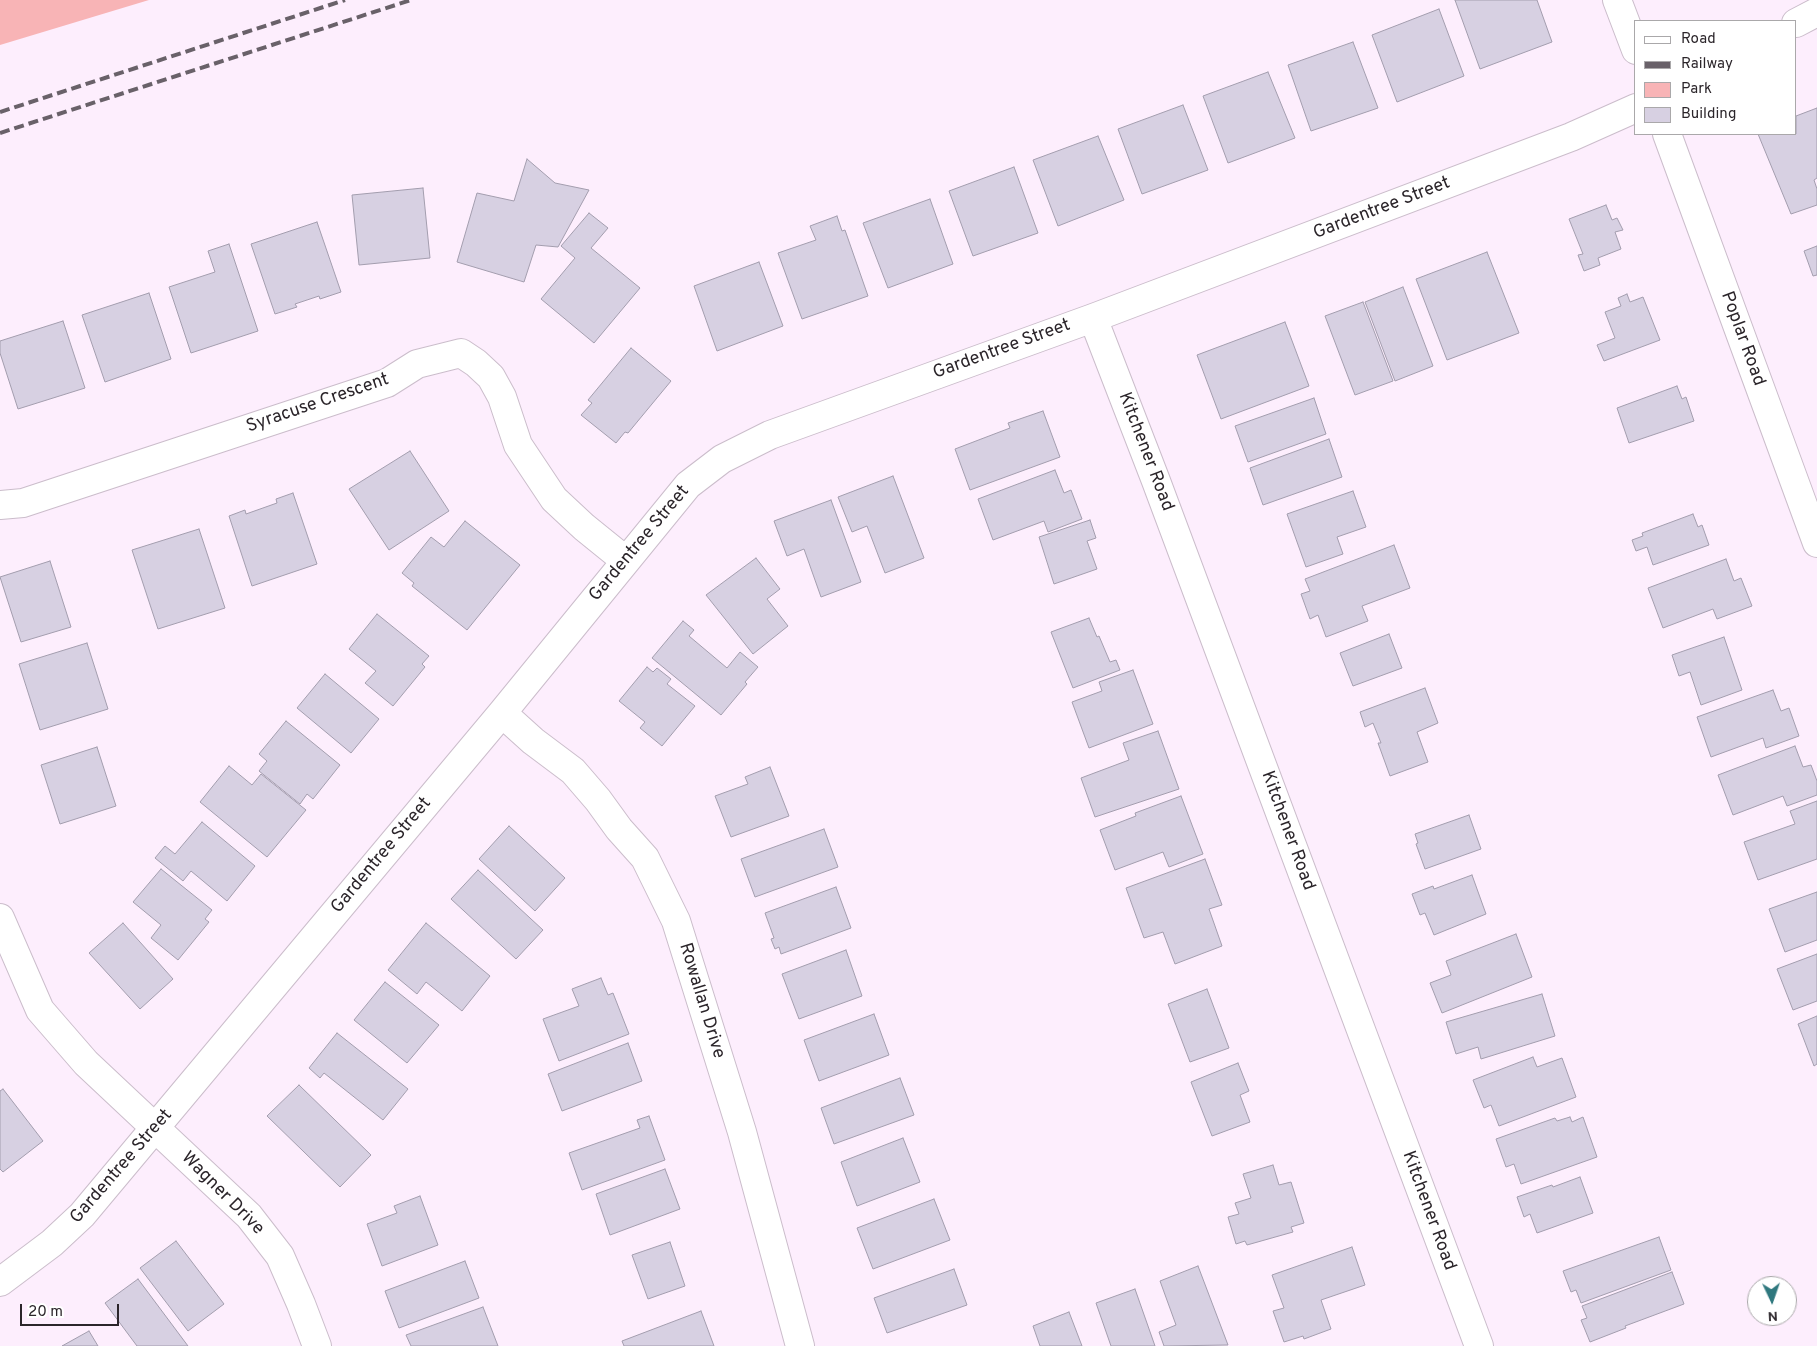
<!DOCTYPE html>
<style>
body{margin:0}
#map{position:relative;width:1817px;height:1346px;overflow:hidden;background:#fdeefd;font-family:Overpass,sans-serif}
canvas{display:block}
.legend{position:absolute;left:1634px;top:20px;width:162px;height:115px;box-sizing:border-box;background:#fff;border:1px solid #aaa8aa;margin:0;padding:6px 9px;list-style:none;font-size:15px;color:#2b252a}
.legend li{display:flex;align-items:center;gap:10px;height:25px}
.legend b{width:25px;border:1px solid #aaa8aa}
.north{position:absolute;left:1747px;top:1276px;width:50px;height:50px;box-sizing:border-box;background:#fff;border:1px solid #aaa8aa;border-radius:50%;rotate:177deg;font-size:14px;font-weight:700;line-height:20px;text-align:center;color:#2b252a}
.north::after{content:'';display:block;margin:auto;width:18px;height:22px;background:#2f787e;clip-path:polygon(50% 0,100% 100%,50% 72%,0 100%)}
.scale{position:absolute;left:20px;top:1304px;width:99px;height:22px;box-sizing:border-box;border:2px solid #2b252a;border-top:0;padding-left:6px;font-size:15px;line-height:18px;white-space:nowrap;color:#2b252a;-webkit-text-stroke:4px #fff;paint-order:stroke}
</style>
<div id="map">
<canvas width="1817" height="1346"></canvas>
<ul class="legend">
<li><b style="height:6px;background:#fff"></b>Road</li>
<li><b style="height:6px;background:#696169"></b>Railway</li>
<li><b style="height:14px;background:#f8b4b6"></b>Park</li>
<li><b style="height:14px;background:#d7d0e2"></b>Building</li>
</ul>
<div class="north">N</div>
<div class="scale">20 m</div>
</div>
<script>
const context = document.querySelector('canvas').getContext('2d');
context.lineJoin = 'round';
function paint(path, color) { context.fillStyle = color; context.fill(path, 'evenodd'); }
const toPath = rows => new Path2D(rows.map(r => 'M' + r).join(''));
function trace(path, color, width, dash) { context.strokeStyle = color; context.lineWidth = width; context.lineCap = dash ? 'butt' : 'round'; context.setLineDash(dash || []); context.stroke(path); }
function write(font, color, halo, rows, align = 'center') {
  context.font = font + ' Overpass,sans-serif'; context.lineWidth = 5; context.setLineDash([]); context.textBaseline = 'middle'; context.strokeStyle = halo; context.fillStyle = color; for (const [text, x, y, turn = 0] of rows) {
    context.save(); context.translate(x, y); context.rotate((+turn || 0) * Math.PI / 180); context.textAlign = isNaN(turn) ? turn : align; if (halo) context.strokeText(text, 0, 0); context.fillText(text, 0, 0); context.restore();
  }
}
paint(toPath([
 [0,0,149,0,0,45]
]), '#f8b4b6');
const building = toPath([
 [1455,0,1537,0,1552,42,1480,69,1455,0],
 [1439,9,1464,76,1397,102,1372,35,1439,9],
 [1353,42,1378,108,1311,131,1288,65,1353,42],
 [1268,72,1295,138,1228,163,1203,96,1268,72],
 [1183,105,1208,170,1142,194,1118,129,1183,105],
 [1817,108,1817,178,1814,180,1817,189,1817,205,1791,214,1758,134,1796,134,1796,116,1817,108],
 [1098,136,1124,200,1058,226,1033,160,1098,136],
 [527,159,555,183,589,190,558,247,536,245,524,282,457,262,477,193,514,201,527,159],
 [1014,167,1038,233,973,256,949,191,1014,167],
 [423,188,430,258,359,265,352,195,423,188],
 [930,199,953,264,888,288,863,223,930,199],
 [1606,205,1612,220,1617,218,1623,230,1615,232,1621,249,1598,258,1600,265,1584,271,1578,255,1583,254,1569,219,1606,205],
 [589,213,608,228,591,248,640,288,594,343,541,299,575,258,561,246,589,213],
 [837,216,842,231,845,230,868,296,802,319,778,253,816,240,810,226,837,216],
 [317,222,341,292,320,299,319,296,295,304,297,307,275,314,251,244,317,222],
 [229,244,258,331,191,353,169,287,215,272,208,251,229,244],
 [1817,246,1817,275,1813,276,1804,251,1817,246],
 [1487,252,1519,333,1447,360,1416,279,1487,252],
 [759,262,783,326,717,351,694,286,759,262],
 [1403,287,1433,366,1395,381,1365,302,1403,287],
 [149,293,171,359,105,382,82,315,149,293],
 [1627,294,1630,302,1643,297,1660,340,1604,361,1597,345,1615,338,1605,312,1621,306,1618,298,1627,294],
 [1363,302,1393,381,1355,395,1325,316,1363,302],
 [63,321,85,388,18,409,0,353,0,341,63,321],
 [1285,322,1309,386,1221,419,1197,355,1285,322],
 [631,348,671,381,628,433,625,432,616,443,581,415,592,403,588,400,631,348],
 [1677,386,1682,399,1686,397,1694,421,1629,443,1617,408,1677,386],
 [1314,398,1326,434,1248,462,1235,426,1314,398],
 [1043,411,1060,457,970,490,955,449,1010,428,1008,423,1043,411],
 [1329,439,1342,477,1263,505,1250,468,1329,439],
 [410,451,449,511,389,550,349,489,410,451],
 [1055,470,1064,493,1071,490,1082,519,1048,532,1044,521,993,540,978,499,1055,470],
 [893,476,924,558,885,573,867,526,852,532,838,497,893,476],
 [1353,491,1366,527,1337,537,1343,554,1306,567,1287,514,1353,491],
 [293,493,317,564,252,586,229,516,245,510,246,514,277,503,276,499,293,493],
 [831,500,861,582,821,597,804,549,787,556,774,521,831,500],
 [1693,514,1698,527,1702,525,1709,545,1653,565,1647,547,1636,551,1632,540,1643,536,1642,533,1693,514],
 [1090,520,1096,538,1087,541,1097,569,1054,584,1039,537,1090,520],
 [465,521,520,565,467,630,412,586,414,583,402,573,431,537,444,547,465,521],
 [199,529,225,608,158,629,132,550,199,529],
 [1394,545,1410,588,1362,606,1368,621,1326,637,1318,615,1310,619,1301,594,1310,591,1305,579,1394,545],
 [756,558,780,589,767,599,788,626,753,654,706,595,756,558],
 [1726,559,1734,581,1741,578,1752,606,1717,619,1713,609,1663,628,1648,588,1726,559],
 [50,561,71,627,21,642,0,577,50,561],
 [377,614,429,656,422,664,425,667,393,706,365,683,376,671,349,649,377,614],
 [1089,618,1097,637,1099,636,1110,662,1116,660,1120,670,1073,688,1051,632,1089,618],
 [683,621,694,630,689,636,727,668,740,652,758,667,745,682,747,684,721,715,652,658,683,621],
 [1389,634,1402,668,1353,686,1340,653,1389,634],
 [1724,637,1742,690,1701,705,1690,672,1679,676,1672,655,1724,637],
 [87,643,108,709,40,730,19,664,87,643],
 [647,667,653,672,657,668,671,679,667,684,695,706,662,746,640,728,645,722,619,701,647,667],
 [1133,670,1153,724,1089,748,1072,702,1102,691,1099,682,1133,670],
 [325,674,379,719,351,753,297,708,325,674],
 [1425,688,1438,723,1417,732,1428,762,1390,776,1378,743,1381,743,1373,723,1365,727,1360,712,1425,688],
 [1773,690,1781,711,1789,708,1799,736,1766,748,1763,738,1711,757,1697,717,1773,690],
 [286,721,340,765,313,799,307,794,300,804,259,771,267,761,259,754,286,721],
 [1158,731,1179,789,1095,817,1081,778,1129,760,1123,743,1158,731],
 [1795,746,1803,767,1811,765,1817,781,1817,795,1787,806,1783,796,1733,815,1718,775,1795,746],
 [97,747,116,806,60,824,41,765,97,747],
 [229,766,252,785,261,774,306,810,267,857,200,802,229,766],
 [770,767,789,816,731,837,715,796,748,784,745,777,770,767],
 [1181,796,1203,854,1169,867,1163,852,1115,870,1100,830,1136,816,1135,813,1181,796],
 [1817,801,1817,859,1758,880,1744,842,1795,824,1790,811,1817,801],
 [1469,815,1481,849,1425,869,1416,844,1418,843,1415,834,1469,815],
 [202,822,255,866,227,901,191,871,183,881,155,858,165,846,175,854,202,822],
 [509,826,565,878,535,911,479,859,509,826],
 [824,829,838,867,755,897,741,859,824,829],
 [1205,859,1222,905,1209,909,1222,946,1175,964,1163,932,1144,938,1126,888,1205,859],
 [161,869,212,910,205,919,209,922,178,960,151,938,161,925,133,902,161,869],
 [478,870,543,930,516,959,451,899,478,870],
 [1472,875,1486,914,1434,935,1425,913,1420,915,1412,894,1433,886,1434,889,1472,875],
 [836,887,851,928,781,954,779,947,775,949,771,939,774,938,765,913,836,887],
 [1817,892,1817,940,1785,952,1769,909,1817,892],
 [123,923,173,979,140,1009,89,953,123,923],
 [426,923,490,976,462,1011,426,982,417,994,388,970,426,923],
 [1516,934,1532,977,1442,1013,1430,983,1451,975,1446,961,1516,934],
 [846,950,862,996,799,1019,782,974,846,950],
 [1817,954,1817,1001,1793,1010,1777,969,1817,954],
 [601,978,608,995,613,993,629,1034,559,1061,543,1019,579,1006,572,989,601,978],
 [385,982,439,1025,407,1063,354,1020,385,982],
 [1207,989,1229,1048,1190,1062,1168,1004,1207,989],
 [1542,994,1555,1036,1481,1059,1478,1047,1456,1054,1446,1022,1542,994],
 [874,1014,889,1055,819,1081,804,1040,874,1014],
 [1817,1016,1817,1064,1814,1066,1798,1024,1817,1016],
 [337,1033,408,1089,383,1120,324,1073,320,1078,309,1068,337,1033],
 [628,1043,642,1081,562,1111,548,1074,628,1043],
 [1533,1057,1537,1067,1562,1058,1576,1097,1499,1126,1491,1105,1484,1108,1473,1080,1533,1057],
 [1238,1063,1249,1091,1240,1095,1250,1122,1212,1136,1191,1082,1238,1063],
 [900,1078,914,1115,834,1144,821,1108,900,1078],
 [299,1085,371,1155,340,1187,267,1116,299,1085],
 [3,1089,43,1141,3,1172,0,1169,0,1091,3,1089],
 [649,1116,665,1160,582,1190,569,1153,640,1128,637,1120,649,1116],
 [1570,1117,1572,1122,1583,1117,1597,1157,1521,1184,1514,1164,1506,1167,1496,1139,1555,1118,1557,1121,1570,1117],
 [903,1138,920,1182,857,1206,841,1162,903,1138],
 [1273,1165,1279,1185,1291,1182,1304,1223,1291,1227,1293,1232,1247,1245,1245,1241,1236,1244,1228,1217,1239,1214,1235,1203,1251,1198,1243,1174,1273,1165],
 [665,1169,680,1209,610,1235,596,1194,665,1169],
 [1580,1177,1593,1213,1537,1233,1530,1214,1524,1217,1517,1197,1552,1185,1553,1187,1580,1177],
 [420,1196,438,1245,382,1266,367,1224,397,1213,394,1206,420,1196],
 [934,1199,950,1240,873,1269,857,1228,934,1199],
 [1659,1237,1671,1270,1581,1303,1576,1290,1571,1292,1563,1271,1659,1237],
 [176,1241,224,1304,188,1331,140,1268,176,1241],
 [670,1242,685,1286,648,1299,632,1255,670,1242],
 [1352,1247,1365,1285,1321,1300,1331,1329,1304,1339,1303,1336,1284,1342,1273,1311,1284,1308,1272,1275,1352,1247],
 [465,1261,479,1298,399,1328,385,1291,465,1261],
 [1198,1266,1228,1345,1164,1346,1159,1332,1176,1325,1160,1281,1198,1266],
 [954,1269,967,1305,887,1333,874,1298,954,1269],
 [1672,1272,1684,1304,1625,1326,1626,1328,1590,1342,1581,1320,1587,1318,1582,1306,1672,1272],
 [138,1279,188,1346,137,1346,105,1303,138,1279],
 [1135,1289,1155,1346,1111,1346,1096,1303,1135,1289],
 [483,1307,498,1346,411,1346,406,1335,483,1307],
 [701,1311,714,1346,624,1346,622,1341,701,1311],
 [1069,1312,1082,1346,1040,1346,1033,1326,1069,1312],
 [89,1331,98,1346,62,1346,89,1331]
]);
paint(building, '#d7d0e2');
trace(building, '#a39dae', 1);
const minor = toPath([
 [1617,0,1636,50],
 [1796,23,1817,12],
 [1667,134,1817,543],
 [1093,318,1156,481,1479,1346],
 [0,505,23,503,387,383,417,364,461,353,476,363,491,377,502,397,518,445,554,499,584,527,626,561],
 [502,713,533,741,573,771,598,800,619,829,645,858,676,921,742,1132,800,1346],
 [0,918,40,1010,86,1063,249,1216,280,1256,301,1304,317,1346],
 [0,1282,52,1243,82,1215,502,713,688,485,722,459,770,435,1093,318,1571,137,1636,108]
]);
trace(minor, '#cbbdcb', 30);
trace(minor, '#fff', 28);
trace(toPath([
 [0,112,345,0],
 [0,133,411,0]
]), '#696169', 4, [10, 5]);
write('18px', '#2b252a', '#fff', [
 ["Gardentree Street",1382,209,-21],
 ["Poplar Road",1742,339,70],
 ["Gardentree Street",1002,350,-20],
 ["Syracuse Crescent",318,404,-19],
 ["Kitchener Road",1145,452,69],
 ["Gardentree Street",640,544,-50],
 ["Kitchener Road",1287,831,70],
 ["Gardentree Street",382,856,-50],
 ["Rowallan Drive",701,1001,73],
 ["Gardentree Street",122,1167,-49],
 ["Wagner Drive",222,1194,45],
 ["Kitchener Road",1428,1211,70]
]);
</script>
